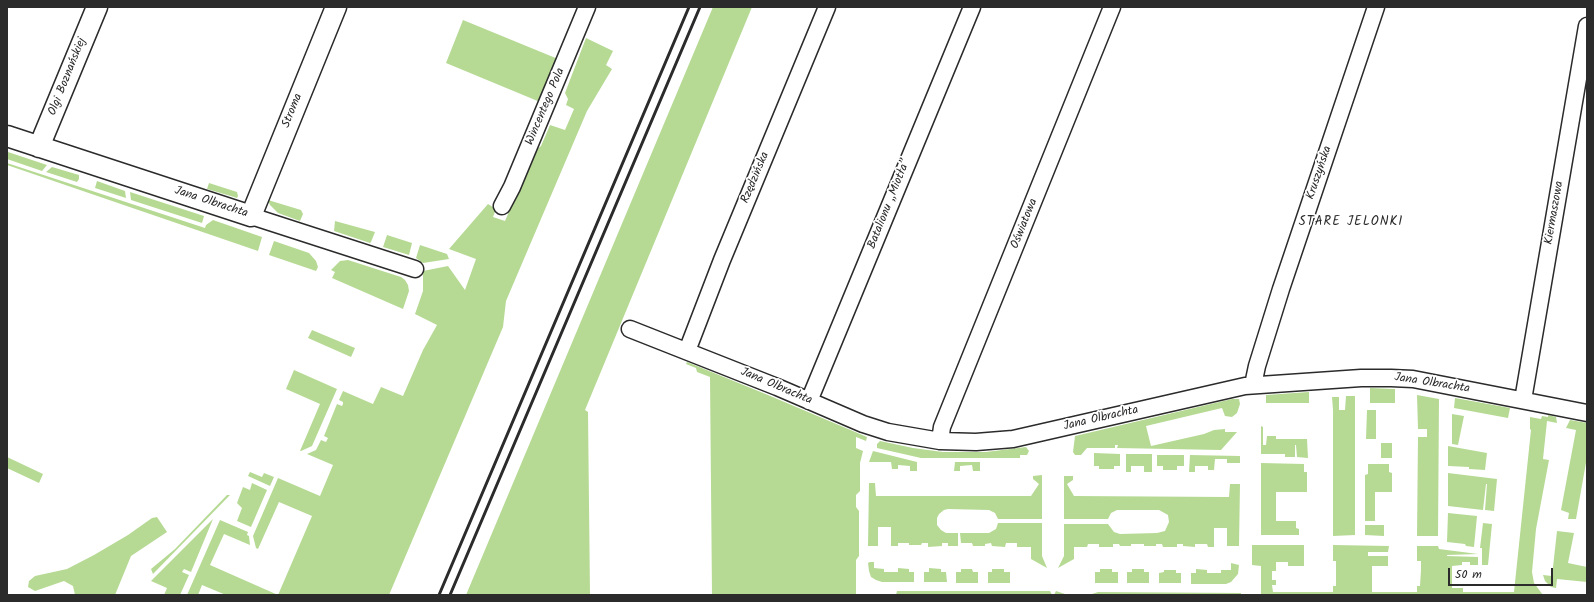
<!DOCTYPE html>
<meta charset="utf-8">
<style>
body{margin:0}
#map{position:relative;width:1594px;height:602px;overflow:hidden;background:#fff;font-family:Kalam,sans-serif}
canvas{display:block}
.frame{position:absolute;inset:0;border:8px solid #2b2b2b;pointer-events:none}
.scale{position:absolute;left:1448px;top:568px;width:105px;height:18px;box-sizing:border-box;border:2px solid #2b2b2b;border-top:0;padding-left:5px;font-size:12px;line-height:14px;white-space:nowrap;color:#2b2b2b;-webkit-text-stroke:3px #fff;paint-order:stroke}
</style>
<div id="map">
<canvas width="1594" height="602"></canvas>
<div class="frame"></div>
<div class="scale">50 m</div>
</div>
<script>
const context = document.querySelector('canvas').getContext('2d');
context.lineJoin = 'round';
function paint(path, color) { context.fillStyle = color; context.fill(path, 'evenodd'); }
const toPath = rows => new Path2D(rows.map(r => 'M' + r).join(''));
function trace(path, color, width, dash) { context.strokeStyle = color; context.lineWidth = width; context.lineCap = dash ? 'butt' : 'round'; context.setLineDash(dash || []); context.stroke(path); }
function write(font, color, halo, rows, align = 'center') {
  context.font = font + ' Kalam,sans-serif'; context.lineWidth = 3.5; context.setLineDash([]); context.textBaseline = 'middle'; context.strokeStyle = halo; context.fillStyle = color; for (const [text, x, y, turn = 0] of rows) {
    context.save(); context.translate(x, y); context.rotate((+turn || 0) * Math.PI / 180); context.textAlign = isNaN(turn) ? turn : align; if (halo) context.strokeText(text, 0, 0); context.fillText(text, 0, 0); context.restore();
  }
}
paint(toPath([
 [713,7,752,7,585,410,588,412,590,595,466,595],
 [463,20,558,59,540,102,446,63],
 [586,38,613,51,606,65,612,69,587,111,506,301,503,327,389,595,226,595,202,585,198,595,187,595,220,520,248,532,247,535,249,536,250,545,224,534,210,565,278,595,312,516,279,502,258,549,256,548,253,536,278,478,320,496,333,465,307,454,316,450,321,440,326,442,328,438,324,436,337,404,342,406,343,404,343,402,339,400,343,391,373,404,381,387,403,396,423,350,437,325,415,314,423,291,423,271,448,266,465,290,476,259,449,249,488,204,496,209,493,217,505,221,535,151,541,146,550,125,565,130,574,109,566,105,568,99,565,93],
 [8,152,47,165,42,171,7,159],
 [7,163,205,228,206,225,213,220,262,237,258,251,7,165],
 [52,167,79,175,79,179,77,182,46,172],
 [97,181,125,191,126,198,95,188],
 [209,183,237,192,238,196,237,198,234,197,207,189],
 [130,192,204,216,202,223,131,200],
 [268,200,301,210,303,214,300,221,278,213,270,205],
 [335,221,375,232,371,242,370,243,334,231],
 [387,235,412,243,409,255,383,247],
 [274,241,309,253,316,261,318,267,316,271,269,255],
 [420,245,447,254,449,259,423,263,416,258],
 [348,260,401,277,405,280,408,285,409,291,403,309,332,278,335,272,331,270,340,261],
 [312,330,355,348,351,357,308,338],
 [687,362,768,395,867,437,866,441,856,437,856,448,863,451,860,463,860,491,856,495,856,507,859,511,859,556,856,560,856,595,712,595,710,377,697,372,696,368,686,364],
 [294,370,337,389,312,446,301,451,300,451,320,404,286,389],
 [1370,388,1395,389,1395,403,1370,403],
 [1309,392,1309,403,1266,403,1266,395],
 [1417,395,1439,399,1438,536,1417,536,1418,437,1427,437,1427,429,1418,429],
 [1346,396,1355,396,1355,535,1333,536,1333,410,1332,397,1339,397,1339,410,1345,410],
 [1455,398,1510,408,1508,418,1454,408],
 [1232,399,1239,399,1240,404,1237,413,1232,417,1225,416,1222,408,1146,426,1151,446,1204,434,1214,430,1225,429,1225,432,1237,432,1221,450,1117,448,1118,445,1115,445,1115,448,1087,448,1081,455,1075,455,1073,452,1075,436],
 [1367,410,1376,410,1376,439,1366,439],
 [1452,414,1464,416,1458,445,1452,444],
 [1548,415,1556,417,1557,423,1547,421,1543,459,1549,460,1536,529,1532,572,1534,583,1543,595,1261,595,1261,566,1252,565,1252,545,1304,545,1304,566,1288,566,1288,562,1276,562,1276,571,1272,571,1272,580,1276,580,1276,585,1272,585,1273,592,1333,592,1333,586,1336,586,1336,561,1333,561,1333,545,1389,546,1388,552,1368,552,1368,556,1388,556,1388,566,1372,566,1372,592,1417,592,1417,586,1420,586,1421,570,1421,561,1417,561,1417,546,1438,546,1439,549,1478,554,1447,555,1447,556,1478,557,1478,565,1470,565,1470,562,1462,562,1462,565,1452,566,1452,588,1463,588,1463,592,1514,592,1531,430,1530,429,1530,417,1541,419,1542,416,1548,417],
 [1570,420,1587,423,1587,457,1576,519,1568,519,1569,513,1561,510,1576,430,1566,428],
 [1261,426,1263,427,1263,445,1266,445,1267,436,1276,436,1276,439,1307,439,1308,458,1297,457,1296,445,1295,445,1295,457,1285,457,1285,454,1261,454],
 [880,441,913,448,943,452,986,452,1026,447,1029,451,1027,455,1020,455,1020,458,921,458,877,448,877,444],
 [1381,443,1392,443,1392,458,1381,458],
 [1448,446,1487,453,1485,470,1469,469,1469,467,1448,466],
 [873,451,917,462,917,471,910,471,910,466,898,465,898,469,892,469,891,462,869,462],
 [1094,453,1120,454,1120,466,1114,466,1114,469,1099,469,1099,466,1094,466],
 [1126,454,1152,454,1152,472,1144,472,1144,466,1131,466,1131,472,1126,472],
 [1157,455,1184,455,1184,466,1177,466,1177,470,1163,470,1163,466,1157,466],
 [1190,455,1240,456,1240,463,1227,463,1227,459,1215,459,1214,470,1208,470,1208,466,1195,466,1195,472,1189,472],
 [7,457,43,474,39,483,7,468],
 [955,462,980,462,980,471,973,471,972,465,960,466,960,471,954,471],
 [1261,463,1304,464,1304,472,1307,472,1307,492,1276,492,1276,521,1296,521,1296,528,1299,529,1299,535,1261,535],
 [1368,464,1389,464,1389,472,1392,473,1392,492,1375,492,1375,521,1365,521,1365,475,1368,474],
 [250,472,262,477,264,473,274,477,270,486,248,476],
 [1448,473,1497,479,1494,511,1485,510,1487,484,1486,484,1483,510,1448,506],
 [1042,475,1042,519,998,519,995,513,989,510,948,509,944,510,939,514,937,518,937,525,941,530,946,533,958,533,958,546,948,546,948,543,942,543,942,546,928,547,928,543,922,543,921,545,909,545,909,543,898,543,898,546,891,546,891,527,878,527,878,546,868,546,869,483,875,483,876,496,1031,496,1039,484,1033,479,1033,476],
 [1064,476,1073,476,1073,480,1067,484,1074,496,1229,497,1230,484,1240,484,1239,546,1227,546,1227,528,1214,528,1214,547,1208,547,1207,544,1195,544,1195,547,1183,546,1183,544,1177,544,1177,547,1163,547,1162,544,1156,544,1156,546,1144,546,1144,544,1131,544,1131,546,1120,546,1119,544,1113,544,1113,547,1099,547,1099,544,1088,544,1087,547,1074,547,1074,559,1058,568,1064,556,1064,524,1108,524,1114,532,1120,534,1157,533,1165,531,1169,522,1168,515,1159,510,1117,510,1111,513,1108,519,1064,519],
 [252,483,267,490,251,527,237,521,242,508,237,503,243,487,250,490],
 [227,495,230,495,153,574,151,569,175,549],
 [1448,513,1477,516,1474,547,1466,546,1465,544,1447,542],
 [157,517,167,532,131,556,115,595,75,595,73,586,64,581,35,591,28,587,29,581,35,576,67,569,94,555,128,535,152,518],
 [213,519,191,572,184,569,182,572,189,575,180,595,164,595,167,588,151,581],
 [998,523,1042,523,1042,556,1047,568,1031,559,1031,547,1017,547,1017,543,1006,543,1005,547,992,546,991,543,985,544,985,546,973,546,972,543,961,543,960,533,989,533,996,529],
 [1483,523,1492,524,1488,565,1482,565,1482,548,1480,548],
 [1365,525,1384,525,1384,536,1365,535],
 [1557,531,1574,533,1568,563,1587,567,1587,582,1557,579,1556,588,1551,587,1545,581,1543,575,1552,576],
 [870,562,874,562,874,568,884,569,884,572,898,572,898,568,909,569,909,572,914,572,914,582,882,582,876,580,871,577,869,571,868,563],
 [1231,563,1239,565,1238,574,1231,582,1226,584,1191,584,1191,573,1196,573,1196,569,1207,570,1207,573,1221,573,1221,570,1231,570],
 [929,568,941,569,941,572,946,572,947,582,924,582,924,572,929,572],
 [961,569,972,569,973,572,978,572,978,583,956,583,956,572,961,572],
 [992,569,1004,569,1004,572,1010,572,1010,583,988,583,988,572,992,572],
 [1100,569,1112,569,1112,572,1118,572,1118,583,1095,583,1095,572,1100,572],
 [1132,569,1144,569,1144,572,1149,572,1149,583,1127,583,1127,572,1132,572],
 [1164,570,1176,570,1176,573,1181,573,1181,583,1159,583,1159,573,1164,572],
 [897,591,1050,591,1052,595,896,595],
 [1056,591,1065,594,1092,594,1098,592,1241,593,1241,595,1054,595]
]), '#b6da94');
const minor = toPath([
 [502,206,512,187,587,7],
 [251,216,415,269],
 [630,329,777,387,863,424,888,432,940,441,976,442,1013,439,1245,386,1361,378,1391,378,1413,379,1587,413],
 [687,351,722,260,827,7],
 [1253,385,1257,366,1281,289,1376,7],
 [1523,400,1587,26],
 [809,401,972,7],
 [940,441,942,427,1112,7]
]);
const tertiary = toPath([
 [7,136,251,216,336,7],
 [39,147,97,7]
]);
trace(minor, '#2b2b2b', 19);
trace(tertiary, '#2b2b2b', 23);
trace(minor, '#fff', 16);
trace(tertiary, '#fff', 20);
trace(toPath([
 [439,595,689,7],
 [450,595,700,7]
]), '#2b2b2b', 3);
write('12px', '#2b2b2b', '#fff', [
 ["Olgi Boznańskiej",68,77,-68],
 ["Wincentego Pola",546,107,-67],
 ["Stroma",293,111,-68],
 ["Kruszyńska",1320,173,-71],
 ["Rzędzińska",756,178,-67],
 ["Jana Olbrachta",211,203,18],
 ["Batalionu „Miotła”",890,204,-68],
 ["Kiermaszowa",1555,213,-80],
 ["Oświatowa",1025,224,-68],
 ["Jana Olbrachta",1432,384,9],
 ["Jana Olbrachta",776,387,23],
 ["Jana Olbrachta",1101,419,-13]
]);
context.letterSpacing = '1px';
write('13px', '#2b2b2b', '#fff', [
 ["STARE JELONKI",1351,223]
]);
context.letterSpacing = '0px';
</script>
